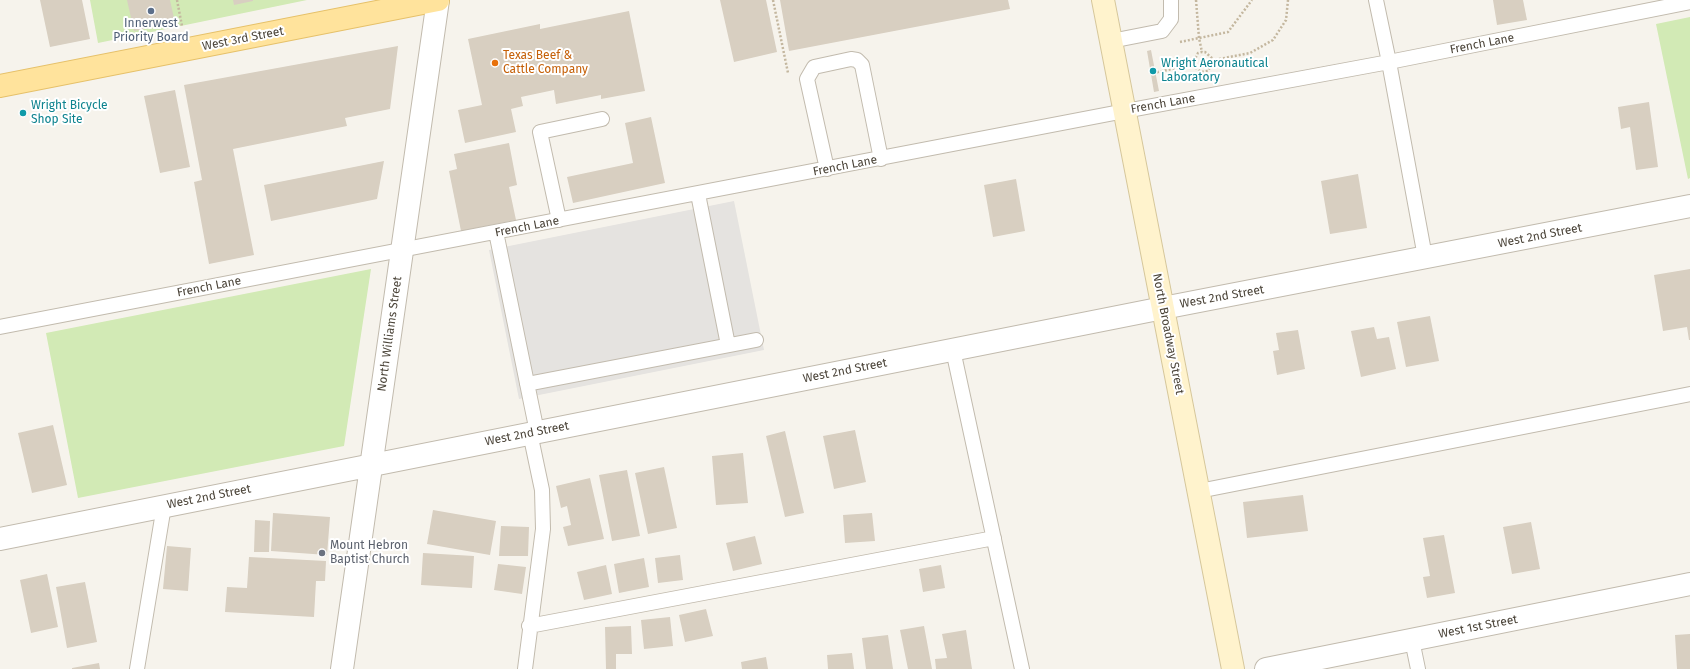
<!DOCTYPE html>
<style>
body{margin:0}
canvas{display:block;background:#f6f3ec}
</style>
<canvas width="1690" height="669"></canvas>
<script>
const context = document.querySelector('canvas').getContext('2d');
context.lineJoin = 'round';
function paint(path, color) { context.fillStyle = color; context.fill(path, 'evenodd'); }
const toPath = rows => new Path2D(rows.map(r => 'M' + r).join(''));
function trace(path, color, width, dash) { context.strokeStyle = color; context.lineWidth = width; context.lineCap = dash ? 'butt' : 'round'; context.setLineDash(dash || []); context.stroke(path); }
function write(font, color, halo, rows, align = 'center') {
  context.font = font + ' "Fira Sans",sans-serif'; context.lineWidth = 4; context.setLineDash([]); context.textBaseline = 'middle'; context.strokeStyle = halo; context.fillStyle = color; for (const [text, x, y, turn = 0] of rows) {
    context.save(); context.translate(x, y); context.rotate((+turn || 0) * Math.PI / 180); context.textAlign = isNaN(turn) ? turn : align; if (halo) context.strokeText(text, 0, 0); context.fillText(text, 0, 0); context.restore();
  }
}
paint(toPath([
 [90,0,307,0,98,43],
 [1690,17,1690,178,1688,179,1656,24],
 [371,269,344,446,78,498,46,333]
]), '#d2eab5');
paint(toPath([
 [734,201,764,350,519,399,489,250]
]), '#e5e3e0');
paint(toPath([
 [40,0,82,0,90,39,50,47],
 [127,0,170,0,175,23,134,31],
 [233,0,253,0,253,1,234,5],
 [720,0,766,0,777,52,734,62],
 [780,0,1008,0,1010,9,789,51],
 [1493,0,1523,0,1527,20,1497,25],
 [629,11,645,91,601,99,601,95,556,104,554,90,521,97,523,106,511,109,516,132,465,143,458,110,482,105,468,39,540,24,540,29],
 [398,46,390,109,345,118,347,126,233,149,254,255,209,264,194,182,202,180,184,85],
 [1151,50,1159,91,1154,92,1147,51],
 [175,90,190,167,160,173,144,96],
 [1649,102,1658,167,1636,170,1630,127,1621,129,1618,107],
 [651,117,665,183,573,203,567,177,633,163,625,123],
 [509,143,517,185,509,187,516,220,461,231,449,171,457,169,454,154],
 [384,161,377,199,271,221,264,185],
 [1358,174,1367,228,1330,234,1321,181],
 [1016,179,1025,231,993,237,984,185],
 [1690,269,1690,340,1689,340,1687,327,1663,331,1654,275],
 [1430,316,1439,361,1406,367,1397,322],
 [1374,327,1377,339,1389,337,1396,369,1361,377,1351,331],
 [1298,330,1305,369,1277,375,1273,351,1279,350,1276,333],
 [53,425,67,485,32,493,18,433],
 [855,430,866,482,834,489,823,436],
 [785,431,804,513,785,517,766,436],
 [743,453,748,503,716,505,712,456],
 [664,467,677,528,648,534,635,473],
 [627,470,640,536,612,541,599,475],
 [590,478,604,539,568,546,563,527,571,525,567,506,561,508,556,486],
 [1303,495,1308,531,1247,538,1243,502],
 [433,510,496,521,490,555,427,544],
 [273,513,330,517,327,555,271,551],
 [872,513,875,541,845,543,843,515],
 [255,520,270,521,269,552,254,552],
 [1531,522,1540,569,1512,574,1503,527],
 [501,526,529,527,528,556,499,556],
 [1444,535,1455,593,1427,598,1423,577,1430,576,1423,538],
 [755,536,762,564,733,571,726,543],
 [167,546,191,548,188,591,163,589],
 [423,553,474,556,472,588,421,585],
 [680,555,683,580,658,583,655,558],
 [249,557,326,561,325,581,316,581,314,617,225,612,227,587,247,588],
 [644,558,649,587,619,593,614,564],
 [498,564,526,567,522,594,494,590],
 [606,565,612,594,584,600,577,572],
 [941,565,945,588,923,592,919,569],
 [47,574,58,627,31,633,20,580],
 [85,582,97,642,67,648,56,587],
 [706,609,713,636,685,642,679,615],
 [670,617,673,646,644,649,641,620],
 [631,626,632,654,616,654,616,669,606,669,605,627],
 [924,626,932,669,908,669,900,630],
 [966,630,972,669,936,669,935,659,947,658,942,634],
 [1690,634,1690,669,1677,669,1675,635],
 [888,635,893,669,866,669,862,638],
 [852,653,854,669,828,669,827,655],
 [766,657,768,669,742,669,741,662],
 [99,663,100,669,72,669,72,668]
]), '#d8cfc1');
const lane = toPath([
 [1376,0,1389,62,1425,257],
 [1111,41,1162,31,1171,19,1171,0],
 [827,169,807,79,814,67,851,59,857,60,862,65,881,159],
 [698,194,728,345],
 [559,220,540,132,602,119],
 [496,232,537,432],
 [0,327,1125,111,1389,62,1690,2],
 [953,350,1022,669],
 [527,384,756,340],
 [1199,491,1690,394],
 [529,626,994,538],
 [1412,640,1418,669],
 [137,669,164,506],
 [525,669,543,529,542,490,530,433]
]);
const street = toPath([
 [0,539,1163,308,1690,206],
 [342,669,438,0],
 [1266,669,1690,584]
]);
const secondary = toPath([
 [1103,0,1233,669]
]);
const primary = toPath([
 [0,86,438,0]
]);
trace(lane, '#c2bbae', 16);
trace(street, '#c2bbae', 24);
trace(secondary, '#d6c79b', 24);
trace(primary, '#e6c16a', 24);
trace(toPath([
 [177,0,182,26],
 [773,0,788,73],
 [1196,0,1199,38,1202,52],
 [1180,42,1228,32,1252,0],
 [1192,65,1198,53,1202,52,1205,52,1214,60],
 [1153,73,1192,65,1201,72,1208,71,1214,60,1250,53,1273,40,1286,20,1288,0]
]), '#c4b79f', 2.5, [2, 2]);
trace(lane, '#fff', 14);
trace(street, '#fff', 22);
trace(secondary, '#fff3cd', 22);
trace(primary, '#ffe39c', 22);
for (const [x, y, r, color] of [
 [151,11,4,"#5c6f8a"],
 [495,63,4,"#e8710a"],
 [1153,71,4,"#0f9aa8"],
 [23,113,4,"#0f9aa8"],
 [322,553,4,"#6b7280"]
]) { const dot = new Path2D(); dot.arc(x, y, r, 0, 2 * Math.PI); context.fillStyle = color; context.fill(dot); trace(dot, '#fff', 1.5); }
write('12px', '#4e5e75', '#fff', [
 ["Innerwest",151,24],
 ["Priority Board",151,38]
]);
write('12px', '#4b4439', '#fff', [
 ["West 3rd Street",243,39,-11],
 ["French Lane",1482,44,-11],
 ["French Lane",1163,104,-10],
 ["French Lane",845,166,-11],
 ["French Lane",527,227,-11],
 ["West 2nd Street",1540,236,-11],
 ["French Lane",209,287,-11],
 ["West 2nd Street",1222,297,-10],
 ["North Williams Street",390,334,-82],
 ["North Broadway Street",1168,334,79],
 ["West 2nd Street",845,371,-11],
 ["West 2nd Street",527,434,-11],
 ["West 2nd Street",209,497,-11],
 ["West 1st Street",1478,627,-11]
]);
write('12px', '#c56008', '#fff', [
 ["Texas Beef &",503,56],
 ["Cattle Company",503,70]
], 'left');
write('12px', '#0d838f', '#fff', [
 ["Wright Aeronautical",1161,64],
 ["Laboratory",1161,78],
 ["Wright Bicycle",31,106],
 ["Shop Site",31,120]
], 'left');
write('12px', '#5b616d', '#fff', [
 ["Mount Hebron",330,546],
 ["Baptist Church",330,560]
], 'left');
</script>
